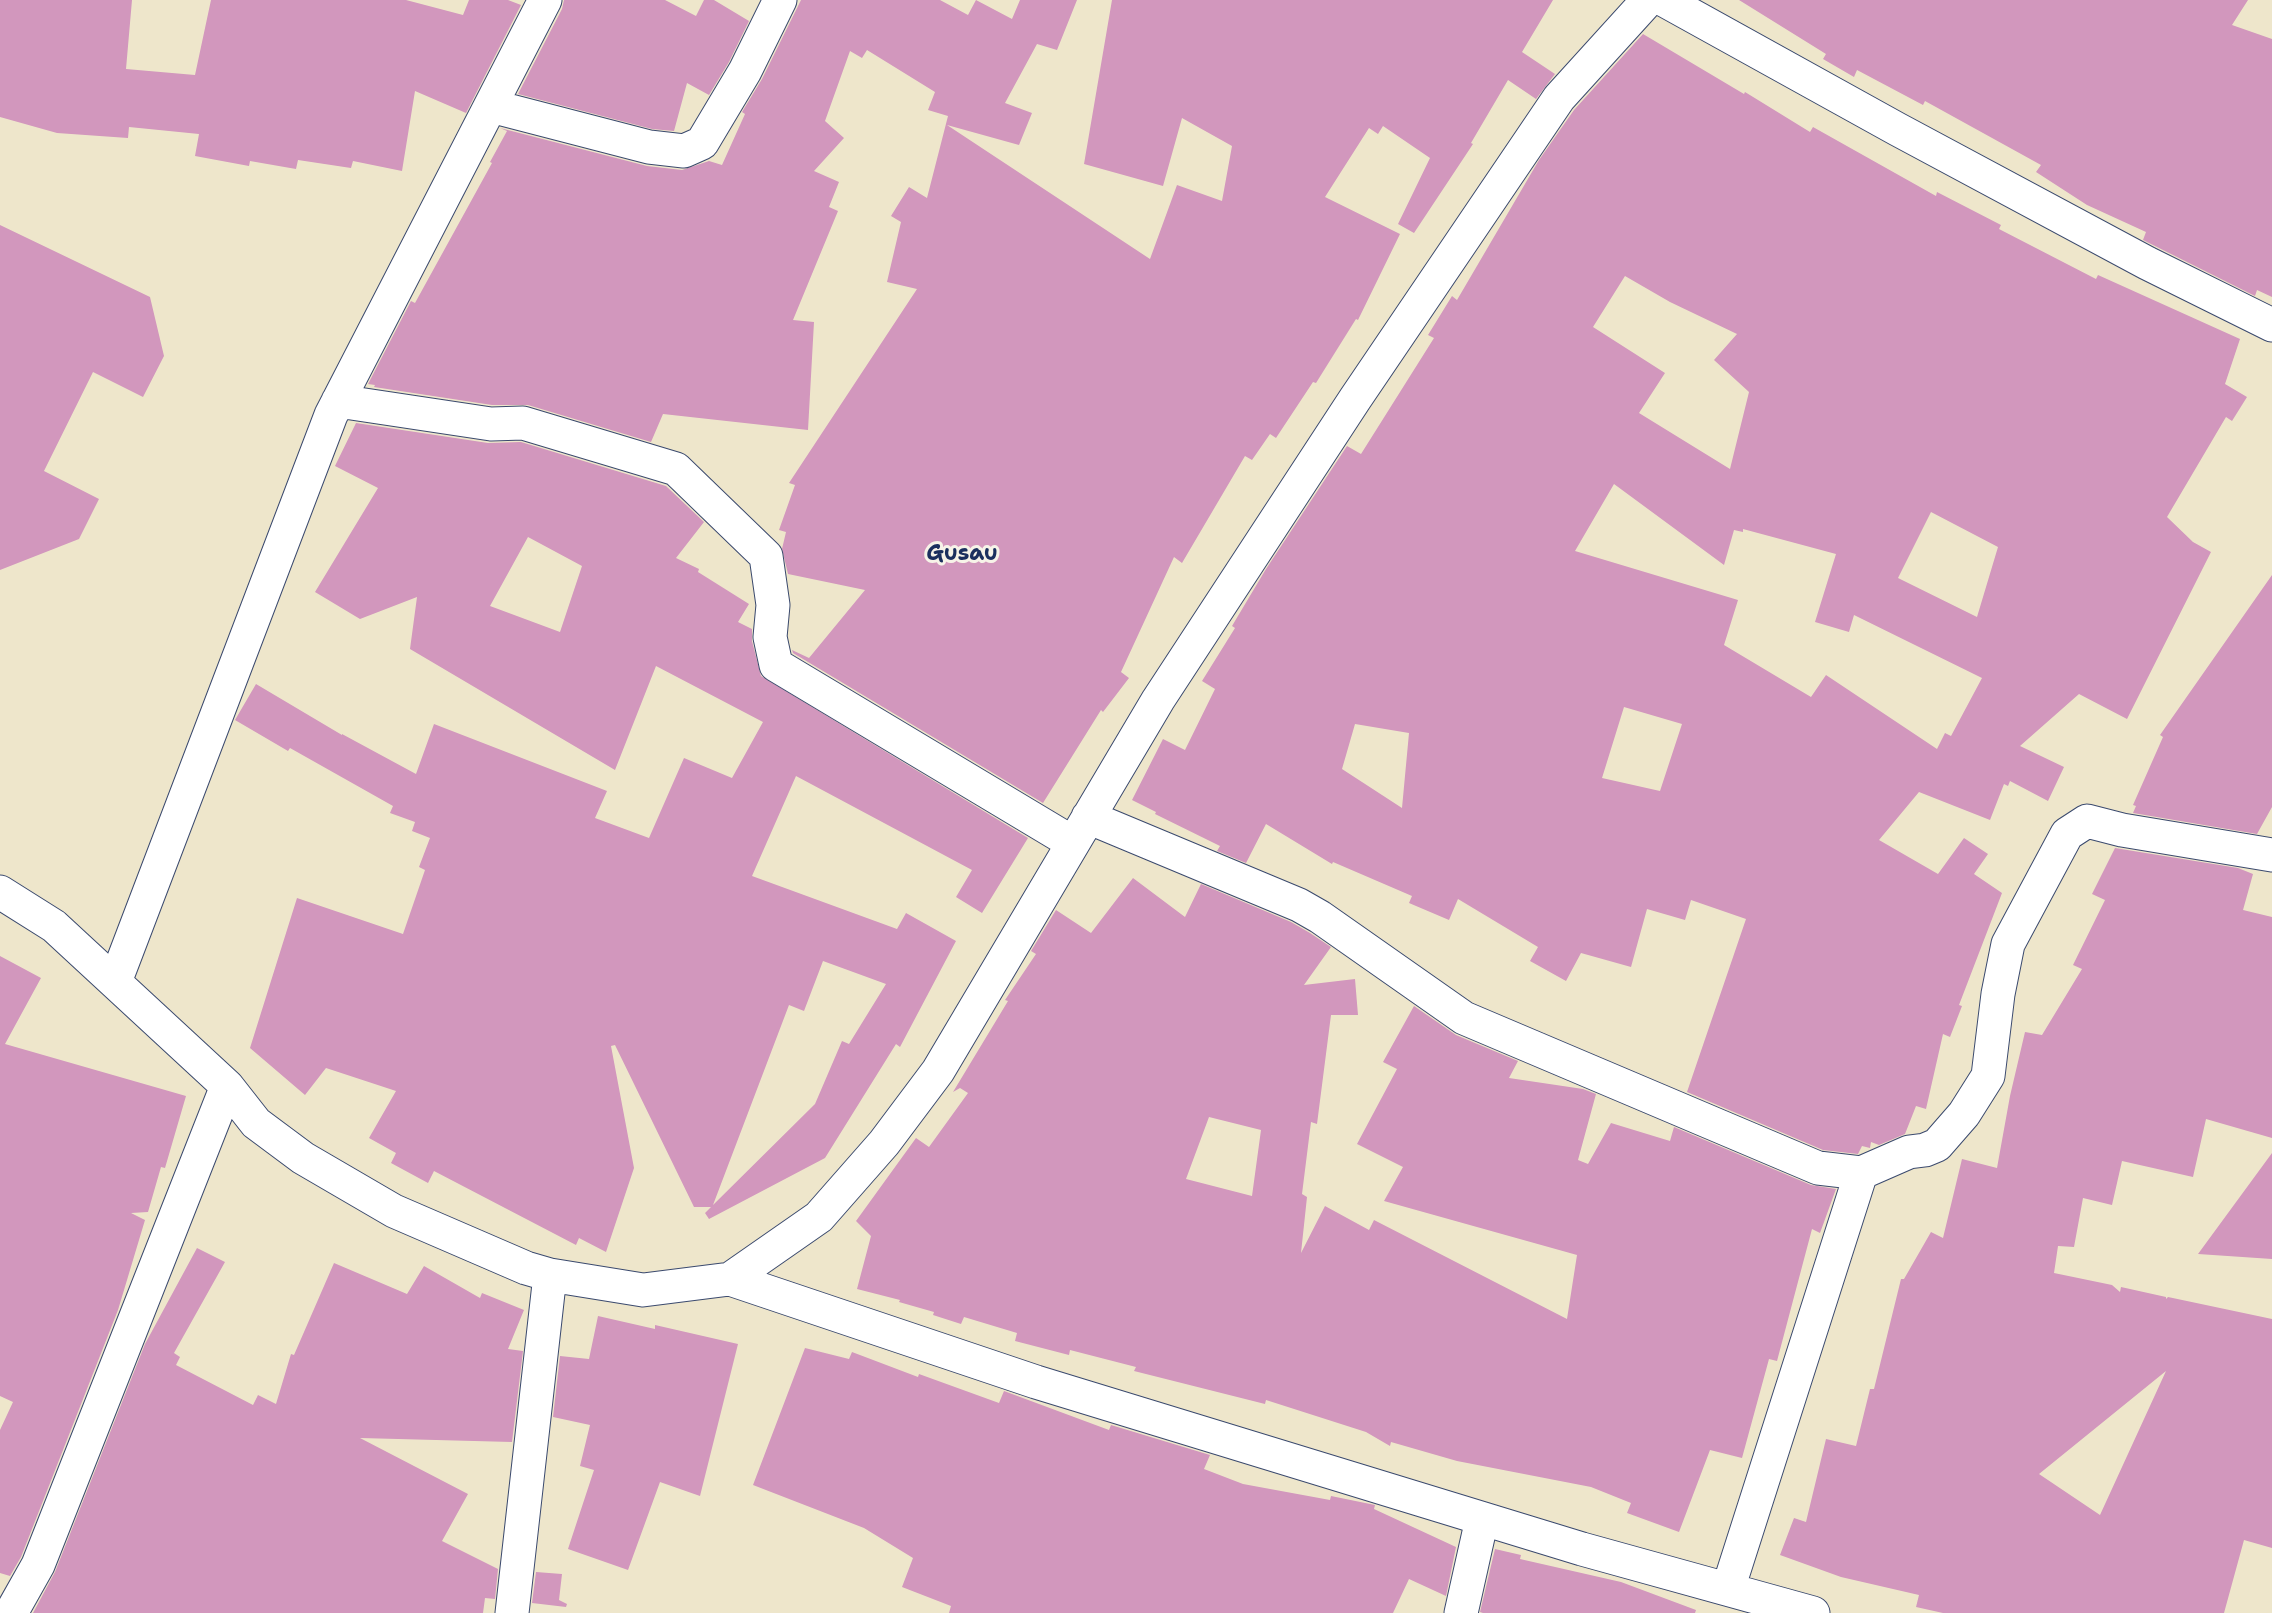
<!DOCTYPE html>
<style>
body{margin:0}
canvas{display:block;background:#eee6cb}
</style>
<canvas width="2272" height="1613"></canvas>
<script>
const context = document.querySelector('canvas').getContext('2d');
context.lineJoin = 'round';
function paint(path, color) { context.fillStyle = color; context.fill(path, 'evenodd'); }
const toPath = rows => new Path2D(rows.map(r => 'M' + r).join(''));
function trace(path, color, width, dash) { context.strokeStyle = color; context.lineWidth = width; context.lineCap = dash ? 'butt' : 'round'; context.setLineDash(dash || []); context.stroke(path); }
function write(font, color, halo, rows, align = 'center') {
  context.font = font + ' "Shantell Sans",sans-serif'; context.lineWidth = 6; context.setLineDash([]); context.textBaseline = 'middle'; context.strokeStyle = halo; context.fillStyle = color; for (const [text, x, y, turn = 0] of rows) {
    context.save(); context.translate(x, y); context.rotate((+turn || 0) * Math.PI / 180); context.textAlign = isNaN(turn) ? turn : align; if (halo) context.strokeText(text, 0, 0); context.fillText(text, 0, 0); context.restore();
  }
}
paint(toPath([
 [0,0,132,0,126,69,195,75,211,0,406,0,463,15,469,0,508,0,521,5,466,113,415,91,402,171,353,161,351,168,298,160,296,169,250,161,249,166,195,156,199,134,129,127,128,138,57,133,0,117],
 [564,0,665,0,696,16,704,0,714,0,749,21,729,62,709,95,687,83,674,131,652,129,518,94,562,9],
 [801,0,940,0,968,15,976,0,1012,19,1020,0,1077,0,1057,50,1037,44,1005,103,1032,113,1019,145,947,125,1150,259,1177,185,1222,201,1232,146,1182,118,1163,186,1084,164,1112,0,1553,0,1522,52,1555,74,1536,99,1508,80,1471,143,1473,144,1414,233,1398,224,1430,158,1383,126,1378,134,1369,128,1325,197,1400,234,1358,320,1356,319,1316,383,1313,382,1276,438,1270,434,1252,460,1245,456,1182,563,1174,557,1121,672,1129,678,1103,712,1101,710,1043,803,793,653,792,650,809,658,865,590,788,574,782,549,786,532,779,530,795,485,789,483,917,289,887,282,901,222,891,216,909,187,927,198,948,116,928,110,935,92,867,50,862,58,850,51,825,121,844,138,814,171,839,182,829,207,838,211,793,320,814,322,808,430,663,414,651,442,528,405,492,405,374,387,375,385,368,384,411,301,415,303,492,163,490,162,507,131,500,128,647,166,682,170,709,161,722,165,745,114,742,112,762,79],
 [1739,0,2248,0,2232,25,2272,39,2272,297,2257,290,2255,296,2143,240,2146,232,2087,205,2036,172,2041,165,1925,101,1923,105,1857,70,1854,77,1823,59,1826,54],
 [1643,34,1744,94,1745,92,1810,132,1813,127,1936,196,1937,192,2001,225,1999,229,2096,279,2098,275,2240,339,2225,384,2247,397,2232,421,2226,417,2167,517,2193,542,2211,552,2127,719,2079,694,2020,746,2064,767,2048,801,2010,781,2008,786,2004,784,1990,820,1919,792,1879,840,1938,874,1964,838,1988,854,1974,874,2002,893,1959,1005,1962,1006,1950,1037,1943,1034,1926,1109,1916,1106,1905,1134,1879,1145,1871,1142,1870,1148,1862,1146,1858,1154,1823,1150,1687,1092,1746,919,1691,900,1685,920,1647,909,1631,967,1581,953,1566,981,1530,961,1538,947,1458,899,1449,920,1409,903,1412,896,1333,862,1332,864,1266,824,1246,863,1217,851,1220,846,1155,814,1156,812,1132,800,1163,739,1185,750,1215,689,1202,681,1235,628,1232,626,1266,569,1347,446,1361,454,1434,338,1428,335,1452,296,1457,300,1539,160,1574,110],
 [1625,276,1670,302,1737,334,1714,360,1749,392,1730,469,1639,413,1665,373,1593,327],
 [1614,484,1724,565,1734,530,1743,532,1743,529,1836,554,1815,622,1849,632,1854,615,1982,678,1951,736,1945,733,1937,749,1826,675,1811,697,1724,645,1738,600,1575,551],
 [1931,512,1998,547,1977,617,1898,578],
 [1624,707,1682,724,1660,791,1602,778],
 [1355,724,1409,733,1402,808,1342,769],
 [0,225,150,297,164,356,143,397,93,372,44,471,99,499,79,539,0,570],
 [356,423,488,443,521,442,666,486,704,522,676,558,699,569,698,572,749,604,738,622,752,629,752,641,761,676,1028,838,982,913,956,897,972,870,796,776,752,876,897,929,906,913,956,941,900,1047,896,1044,825,1158,709,1219,705,1213,711,1207,694,1207,615,1045,611,1046,634,1168,606,1252,579,1238,576,1245,434,1171,428,1183,391,1163,396,1153,369,1138,396,1091,326,1068,305,1095,250,1048,297,898,403,934,425,870,419,867,430,838,412,831,415,822,390,813,393,806,290,748,288,751,235,720,256,684,342,735,342,734,416,774,434,724,607,791,595,818,649,838,684,758,732,778,763,722,656,666,615,770,410,649,417,597,360,619,315,592,378,488,335,466],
 [528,537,582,566,560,632,490,606],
 [823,961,886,984,849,1044,842,1041,815,1104,713,1205,789,1005,804,1011],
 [2272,575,2272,807,2257,834,2133,813,2136,806,2133,805,2163,737,2160,735],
 [2115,848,2238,868,2253,874,2243,910,2272,917,2272,1138,2206,1119,2193,1177,2122,1161,2112,1205,2083,1198,2074,1247,2058,1246,2054,1273,2112,1285,2120,1292,2121,1287,2166,1297,2166,1299,2168,1297,2272,1319,2272,1548,2244,1540,2224,1613,1943,1613,1916,1607,1919,1595,1841,1577,1780,1555,1794,1518,1806,1522,1826,1439,1856,1446,1870,1389,1874,1389,1901,1279,1904,1279,1931,1232,1943,1238,1962,1159,1997,1168,2010,1096,2025,1032,2042,1035,2082,969,2073,965,2105,900,2092,894],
 [2166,1371,2100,1515,2039,1474],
 [1133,878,1185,917,1201,884,1291,922,1310,933,1331,947,1304,985,1355,979,1358,1015,1331,1015,1317,1124,1311,1122,1302,1194,1307,1197,1301,1253,1325,1206,1369,1230,1374,1220,1567,1319,1577,1255,1384,1201,1403,1167,1357,1144,1397,1069,1383,1062,1414,1006,1456,1035,1518,1061,1509,1078,1583,1089,1596,1094,1578,1160,1588,1164,1611,1123,1670,1141,1674,1127,1811,1185,1836,1189,1820,1233,1812,1229,1777,1361,1769,1359,1742,1458,1710,1450,1679,1532,1627,1513,1631,1503,1591,1487,1457,1461,1391,1442,1390,1446,1366,1432,1266,1400,1265,1404,1134,1371,1136,1367,1070,1350,1069,1355,1015,1341,1017,1333,964,1317,961,1324,933,1315,934,1312,899,1302,900,1300,857,1289,871,1236,856,1221,916,1138,929,1147,968,1093,960,1088,953,1092,1008,1001,1005,1000,1036,954,1031,951,1056,910,1091,933],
 [1209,1117,1261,1130,1252,1196,1186,1179],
 [0,956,41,978,5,1044,186,1096,165,1168,161,1167,148,1212,131,1213,145,1220,118,1310,21,1557,10,1576,0,1573,0,1430,13,1402,0,1396],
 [2272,1153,2272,1259,2198,1254],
 [197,1248,225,1262,174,1353,180,1357,176,1365,253,1405,258,1395,276,1404,291,1354,294,1355,334,1263,407,1294,424,1266,480,1298,482,1293,524,1310,508,1349,523,1351,512,1442,360,1438,468,1494,442,1541,498,1569,495,1599,485,1598,483,1613,33,1613,55,1572,145,1344],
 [598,1316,655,1329,655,1325,738,1344,700,1496,660,1482,628,1570,568,1549,594,1470,580,1466,590,1425,553,1417,560,1356,589,1359],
 [805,1348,849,1359,852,1352,918,1377,919,1374,999,1403,1004,1391,1109,1430,1111,1425,1210,1455,1204,1469,1243,1484,1330,1500,1331,1496,1375,1505,1374,1509,1456,1547,1446,1596,1409,1579,1393,1613,949,1613,951,1606,902,1587,913,1558,864,1528,753,1485],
 [1495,1549,1521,1555,1520,1559,1621,1582,1696,1610,1695,1613,1483,1613,1480,1612],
 [536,1572,562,1574,559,1600,567,1604,566,1607,532,1603]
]), '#d297bd');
const minor = toPath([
 [1664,0,1897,129,2147,263,2272,325],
 [491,106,649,147,684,151,702,143,745,71,780,0],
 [338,401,491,424,523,423,676,469,766,556,773,605,770,637,776,665,1073,843],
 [1088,817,1299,905,1320,917,1464,1018,1818,1168,1861,1173,1909,1152,1925,1150,1937,1145,1964,1114,1988,1076,1998,994,2008,944,2067,834,2087,821,2122,830,2272,855],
 [0,892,54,926,227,1086,256,1123,303,1158,394,1211,526,1268,550,1275,643,1290,730,1279,1036,1382,1582,1549,1813,1613],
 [115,982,331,415,545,0],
 [730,1279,819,1217,884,1143,938,1071,1158,700,1355,399,1559,98,1648,0],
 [1728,1589,1861,1173],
 [11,1613,38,1565,227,1086],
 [512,1613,550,1275],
 [1461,1613,1482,1519]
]);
trace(minor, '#3b4a6e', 35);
trace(minor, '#fff', 33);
write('bold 22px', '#1b2f5e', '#f7f3e8', [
 ["Gusau",962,554]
]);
</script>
